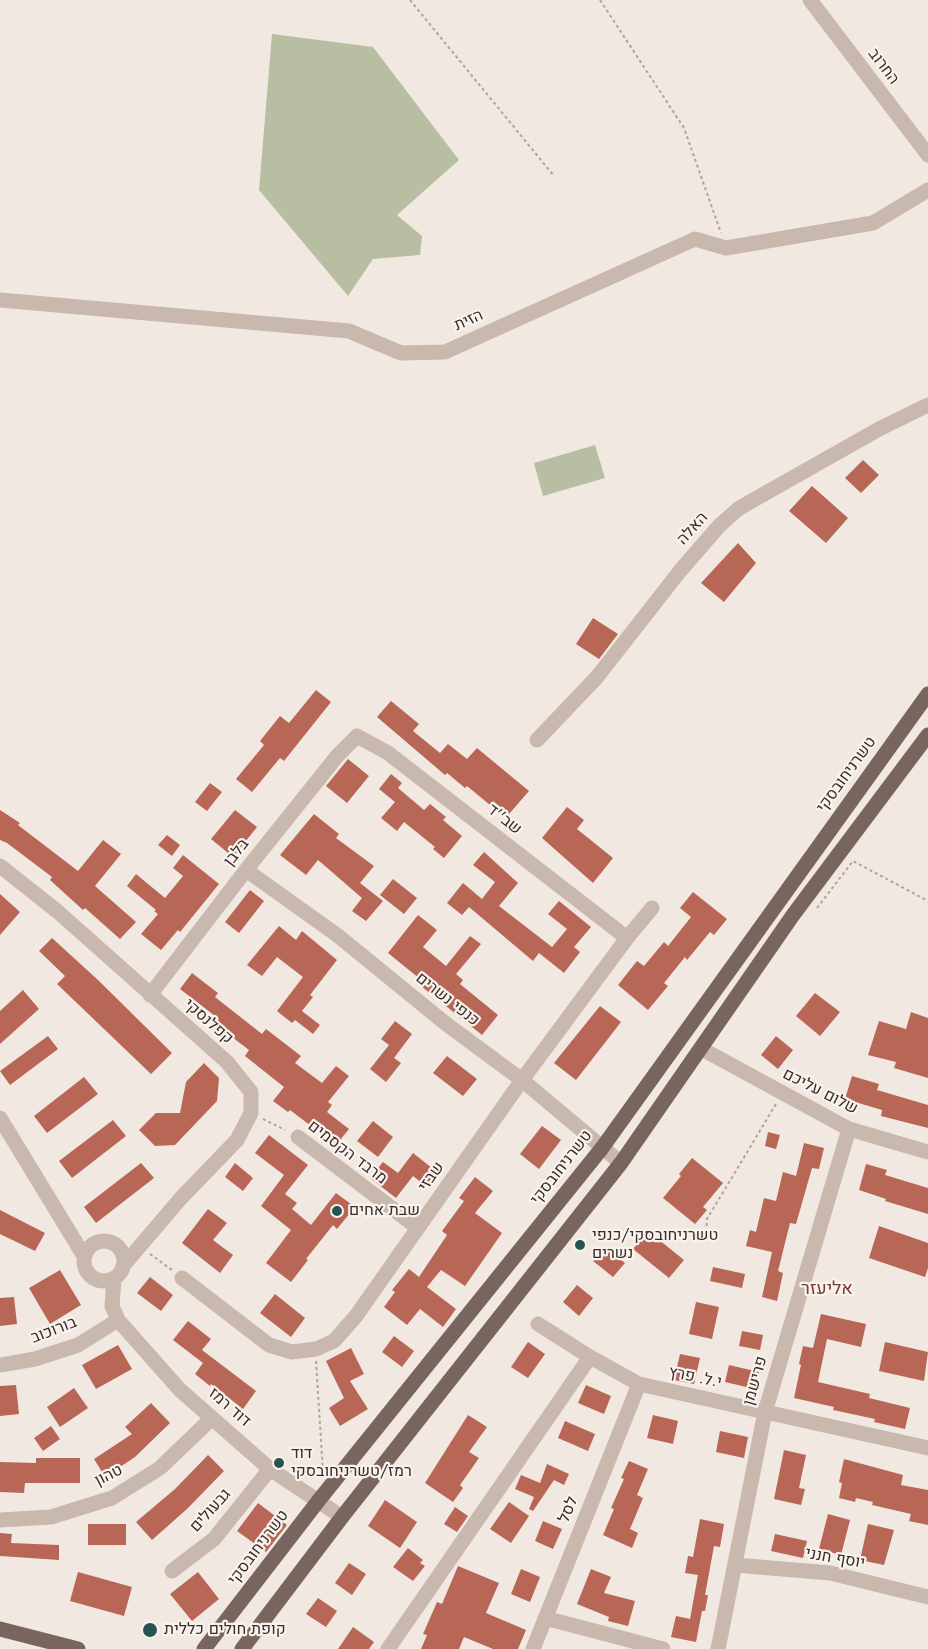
<!DOCTYPE html>
<meta charset="utf-8">
<style>
body{margin:0}
canvas{display:block;background:#f1e8e1}
</style>
<canvas width="928" height="1649"></canvas>
<script>
const context = document.querySelector('canvas').getContext('2d');
context.lineJoin = 'round';
function paint(path, color) { context.fillStyle = color; context.fill(path, 'evenodd'); }
const toPath = rows => new Path2D(rows.map(r => 'M' + r).join(''));
function trace(path, color, width, dash) { context.strokeStyle = color; context.lineWidth = width; context.lineCap = dash ? 'butt' : 'round'; context.setLineDash(dash || []); context.stroke(path); }
function write(font, color, halo, rows, align = 'center') {
  context.font = font + ' Jost,Heebo,sans-serif'; context.lineWidth = 4.5; context.setLineDash([]); context.textBaseline = 'middle'; context.strokeStyle = halo; context.fillStyle = color; for (const [text, x, y, turn = 0] of rows) {
    context.save(); context.translate(x, y); context.rotate((+turn || 0) * Math.PI / 180); context.textAlign = isNaN(turn) ? turn : align; if (halo) context.strokeText(text, 0, 0); context.fillText(text, 0, 0); context.restore();
  }
}
paint(toPath([
 [272,34,373,47,459,160,397,215,422,236,420,255,373,259,348,296,259,190],
 [595,445,605,478,543,496,534,463]
]), '#b7bea2');
paint(toPath([
 [863,460,879,475,861,493,845,478],
 [812,486,848,518,826,543,789,511],
 [738,543,756,563,724,602,701,583],
 [593,618,618,634,599,659,576,644],
 [316,690,331,702,284,761,280,758,252,792,236,779,264,745,260,741,280,716,289,723],
 [391,701,419,724,413,731,440,753,448,744,467,759,477,748,529,791,509,814,493,801,490,805,467,786,465,788,447,773,445,775,377,717],
 [348,759,369,776,347,803,326,786],
 [391,774,402,783,398,788,424,810,430,804,446,817,443,820,462,836,444,858,433,849,435,847,404,822,397,831,381,818,395,802,379,789],
 [210,783,222,792,207,811,195,802],
 [567,807,584,820,577,829,613,858,593,883,542,838],
 [0,810,20,823,18,825,78,871,103,840,121,854,95,886,136,922,120,939,85,908,83,910,50,880,52,877,7,843,0,840],
 [235,810,257,827,233,857,211,839],
 [314,814,339,834,336,838,374,866,360,883,383,901,366,921,352,911,362,898,318,860,306,875,280,855],
 [167,835,180,845,172,856,158,845],
 [484,852,518,883,499,906,552,947,567,929,548,914,559,901,591,927,574,947,580,952,564,973,539,953,533,961,469,907,462,915,447,903,463,883,482,899,495,882,473,865],
 [183,855,219,884,180,932,178,930,161,950,141,934,158,914,154,911,156,910,127,886,136,874,165,898,183,876,173,868],
 [393,879,417,898,404,914,380,895],
 [250,890,264,901,239,933,225,922],
 [693,892,727,919,714,935,710,932,687,960,685,957,664,983,668,986,648,1010,618,985,637,961,644,966,664,942,668,946,691,917,680,908],
 [0,894,20,912,0,935],
 [418,915,437,930,423,947,446,966,470,936,481,944,456,974,463,980,460,984,498,1015,482,1035,416,982,420,979,388,953],
 [279,926,296,940,302,931,337,960,310,995,313,997,302,1011,320,1025,313,1034,295,1020,292,1023,277,1011,303,977,277,957,262,976,247,965],
 [52,938,98,980,172,1053,151,1074,57,984,65,976,39,951],
 [192,973,218,993,215,997,262,1034,266,1029,301,1056,295,1063,322,1083,336,1066,349,1076,328,1102,332,1105,327,1112,349,1129,336,1145,290,1110,288,1112,273,1101,284,1087,245,1056,249,1050,215,1024,219,1019,180,989],
 [23,990,39,1009,0,1044,0,1011],
 [815,993,840,1012,820,1036,796,1016],
 [600,1006,621,1022,576,1080,554,1063],
 [911,1012,928,1018,928,1078,894,1068,896,1062,868,1055,879,1021,906,1029],
 [395,1021,412,1034,394,1058,401,1063,386,1082,370,1069,389,1045,381,1039],
 [48,1036,58,1049,10,1085,0,1071],
 [776,1036,793,1050,778,1069,761,1055],
 [447,1056,477,1079,463,1096,433,1073],
 [204,1063,219,1078,217,1101,175,1145,155,1146,139,1130,156,1113,180,1113,186,1082],
 [852,1076,879,1084,877,1090,928,1105,928,1128,881,1116,882,1110,845,1099],
 [84,1077,98,1094,47,1133,34,1116],
 [113,1120,126,1136,72,1178,59,1161],
 [373,1121,393,1137,378,1157,357,1141],
 [542,1126,561,1140,539,1169,520,1154],
 [768,1132,780,1135,776,1149,765,1146],
 [269,1135,308,1165,285,1194,297,1203,292,1209,311,1225,336,1193,355,1207,337,1229,333,1225,306,1259,308,1260,291,1282,266,1263,291,1230,261,1206,284,1175,255,1153],
 [804,1143,824,1148,819,1169,812,1168,796,1224,790,1223,778,1271,783,1273,777,1301,762,1297,772,1252,746,1246,750,1230,756,1232,764,1198,776,1201,783,1172,796,1176],
 [413,1153,437,1172,426,1186,413,1176,396,1198,370,1178,383,1162,398,1173],
 [692,1158,723,1183,703,1207,707,1210,695,1224,663,1198,681,1176,679,1174],
 [141,1163,154,1178,96,1223,84,1207],
 [235,1163,253,1178,243,1191,225,1177],
 [866,1164,887,1170,885,1175,928,1188,928,1214,885,1201,886,1199,859,1190],
 [475,1177,493,1191,475,1213,502,1233,465,1286,441,1270,427,1287,456,1309,443,1327,420,1309,407,1325,384,1307,395,1292,392,1290,409,1269,419,1277,447,1235,442,1231,464,1201,459,1198],
 [208,1209,227,1223,213,1240,233,1255,220,1273,182,1243],
 [0,1210,45,1233,35,1251,0,1234],
 [879,1226,928,1243,928,1268,925,1277,869,1258],
 [648,1231,684,1260,669,1278,633,1249],
 [605,1247,625,1263,613,1277,593,1261],
 [713,1267,745,1274,742,1288,710,1281],
 [60,1270,81,1305,50,1324,29,1288],
 [150,1277,173,1295,161,1311,137,1293],
 [577,1285,593,1298,579,1316,563,1302],
 [275,1294,305,1318,291,1337,260,1313],
 [14,1297,17,1324,0,1326,0,1298],
 [696,1302,719,1307,712,1339,689,1334],
 [821,1314,866,1324,861,1347,827,1339,818,1382,870,1394,869,1398,910,1408,905,1429,874,1422,875,1419,833,1410,834,1407,794,1398,801,1365,799,1364,803,1346,813,1348],
 [188,1321,211,1339,202,1350,256,1391,243,1409,211,1384,210,1386,195,1374,203,1363,173,1340],
 [742,1331,763,1335,760,1350,739,1346],
 [394,1336,414,1351,402,1367,382,1352],
 [528,1342,545,1354,528,1378,511,1367],
 [885,1342,928,1352,924,1381,879,1371],
 [118,1345,132,1369,96,1389,82,1365],
 [351,1348,364,1374,350,1381,368,1409,340,1426,329,1408,344,1398,326,1361],
 [680,1354,700,1358,694,1384,674,1380],
 [729,1365,759,1372,755,1389,725,1382],
 [16,1385,19,1414,0,1416,0,1386],
 [586,1385,611,1396,604,1414,578,1403],
 [74,1388,88,1408,60,1427,47,1407],
 [151,1403,170,1423,135,1457,105,1477,94,1459,132,1434,125,1427],
 [468,1415,487,1427,469,1452,479,1458,460,1485,463,1488,453,1502,425,1483],
 [653,1415,678,1421,673,1444,647,1438],
 [565,1421,595,1434,588,1451,558,1438],
 [51,1426,60,1439,43,1451,34,1438],
 [720,1431,748,1437,744,1458,716,1452],
 [784,1450,806,1455,799,1488,805,1489,801,1505,774,1499],
 [208,1455,224,1471,187,1509,152,1540,136,1522,175,1489],
 [36,1458,80,1458,80,1483,25,1483,24,1493,0,1492,0,1462,36,1463],
 [844,1459,903,1475,901,1485,928,1490,928,1525,909,1521,911,1514,872,1505,873,1502,856,1498,855,1502,839,1498,842,1483,839,1482],
 [629,1461,648,1469,637,1495,643,1498,630,1529,638,1533,632,1548,603,1535,614,1509,611,1508,624,1479,621,1478],
 [547,1464,569,1474,564,1485,554,1480,533,1511,529,1509,534,1497,515,1489,521,1475,540,1483],
 [385,1500,417,1522,400,1548,368,1526],
 [509,1502,529,1516,511,1543,490,1529],
 [258,1503,287,1525,266,1552,237,1531],
 [455,1507,468,1516,457,1532,444,1524],
 [828,1514,850,1520,841,1555,819,1549],
 [700,1519,724,1524,720,1547,714,1546,705,1595,708,1595,705,1611,702,1611,696,1642,671,1637,676,1616,690,1619,698,1575,685,1573,688,1556,693,1557],
 [543,1521,562,1529,553,1549,535,1541],
 [88,1524,126,1524,126,1545,88,1545],
 [868,1524,894,1530,884,1565,860,1560],
 [0,1533,12,1534,11,1543,59,1545,59,1560,0,1556],
 [775,1534,807,1541,803,1558,771,1551],
 [408,1548,423,1560,420,1563,425,1566,413,1581,393,1567],
 [349,1563,366,1574,352,1595,335,1583],
 [458,1566,499,1583,486,1613,526,1630,518,1649,493,1649,464,1637,459,1649,421,1649,427,1635,423,1634,437,1602,442,1604],
 [521,1569,540,1577,530,1602,511,1594],
 [591,1569,611,1577,604,1593,635,1601,628,1626,608,1621,609,1617,577,1604],
 [78,1572,132,1587,124,1616,70,1601],
 [198,1572,219,1599,192,1621,170,1594],
 [318,1598,337,1611,326,1627,306,1614],
 [353,1627,374,1642,369,1649,338,1649]
]), '#b86757');
trace(toPath([
 [410,0,554,176],
 [600,0,684,128,721,233],
 [817,908,853,861,928,901],
 [263,1119,285,1130],
 [706,1232,707,1219,776,1104],
 [150,1254,172,1270],
 [316,1361,323,1472]
]), '#b3a298', 2, [3, 3]);
trace(toPath([
 [810,0,928,155],
 [0,300,349,331,401,353,445,352,695,239,726,248,873,223,928,190],
 [537,740,597,677,680,571,719,526,738,509,757,498,879,429,928,405],
 [0,866,57,911,227,1062,251,1092,251,1113,237,1140,181,1198,123,1266],
 [246,870,337,935,445,1023,522,1080,621,1163],
 [150,995,246,870,338,755,357,736,388,753,627,938],
 [702,1049,849,1129,928,1152],
 [0,1118,84,1256],
 [298,1137,418,1228],
 '84 1261a20 20 0 1 1 40 0a20 20 0 1 1-40 0Z',
 [114,1278,112,1306,118,1320,180,1390,270,1469,342,1517],
 [182,1278,269,1345,292,1352,316,1349,334,1341,356,1316,522,1080,627,938,652,908],
 [538,1324,590,1357,639,1384,928,1448],
 [0,1365,35,1359,78,1345,118,1320],
 [0,1520,51,1517,112,1498,160,1468,212,1418],
 [735,1565,830,1573,928,1597],
 [172,1571,214,1539,270,1469],
 [545,1618,663,1649],
 [388,1649,590,1357],
 [533,1649,639,1384],
 [718,1649,765,1412,849,1129]
]), '#c8b8ae', 15);
trace(toPath([
 [0,1629,78,1649],
 [204,1649,319,1500,602,1148,928,694],
 [242,1649,342,1517,621,1163,793,915,928,735]
]), '#77655e', 15);
for (const [x, y, r, color] of [
 [337,1211,6,"#255453"],
 [580,1245,6,"#255453"],
 [279,1463,6,"#255453"],
 [150,1630,8,"#255453"]
]) { const dot = new Path2D(); dot.arc(x, y, r, 0, 2 * Math.PI); context.fillStyle = color; context.fill(dot); trace(dot, '#f9f2ed', 2); }
write('16px', '#372e2b', '#f9f2ed', [
 ["החרוב",883,67,53],
 ["הזית",469,321,-24],
 ["האלה",693,529,-48],
 ["טשרניחובסקי",847,775,-54],
 ["שב''ד",504,820,38],
 ["בלבן",237,853,-52],
 ["כנפי נשרים",447,1000,38],
 ["קפלנסקי",208,1022,41],
 ["שלום עליכם",820,1092,27],
 ["מרבד הקסמים",347,1153,37],
 ["טשרניחובסקי",562,1168,-52],
 ["שבזי",432,1177,-55],
 ["בורוכוב",54,1331,-21],
 ["י.ל. פרץ",695,1378,12],
 ["פרישמן",756,1381,-74],
 ["דוד רמז",229,1408,41],
 ["טהון",109,1476,-27],
 ["לסל",569,1510,-68],
 ["גבעולים",211,1511,-48],
 ["טשרניחובסקי",259,1548,-53],
 ["יוסף חנני",835,1559,10]
]);
write('16px', '#372e2b', '#f9f2ed', [
 ["שבת אחים",349,1211],
 ["טשרניחובסקי/כנפי",592,1236],
 ["נשרים",592,1254],
 ["דוד",291,1454],
 ["רמז/טשרניחובסקי",291,1472],
 ["קופת חולים כללית",164,1630]
], 'left');
write('18px', '#7d3a2e', '#f9f2ed', [
 ["אליעזר",827,1290]
]);
</script>
